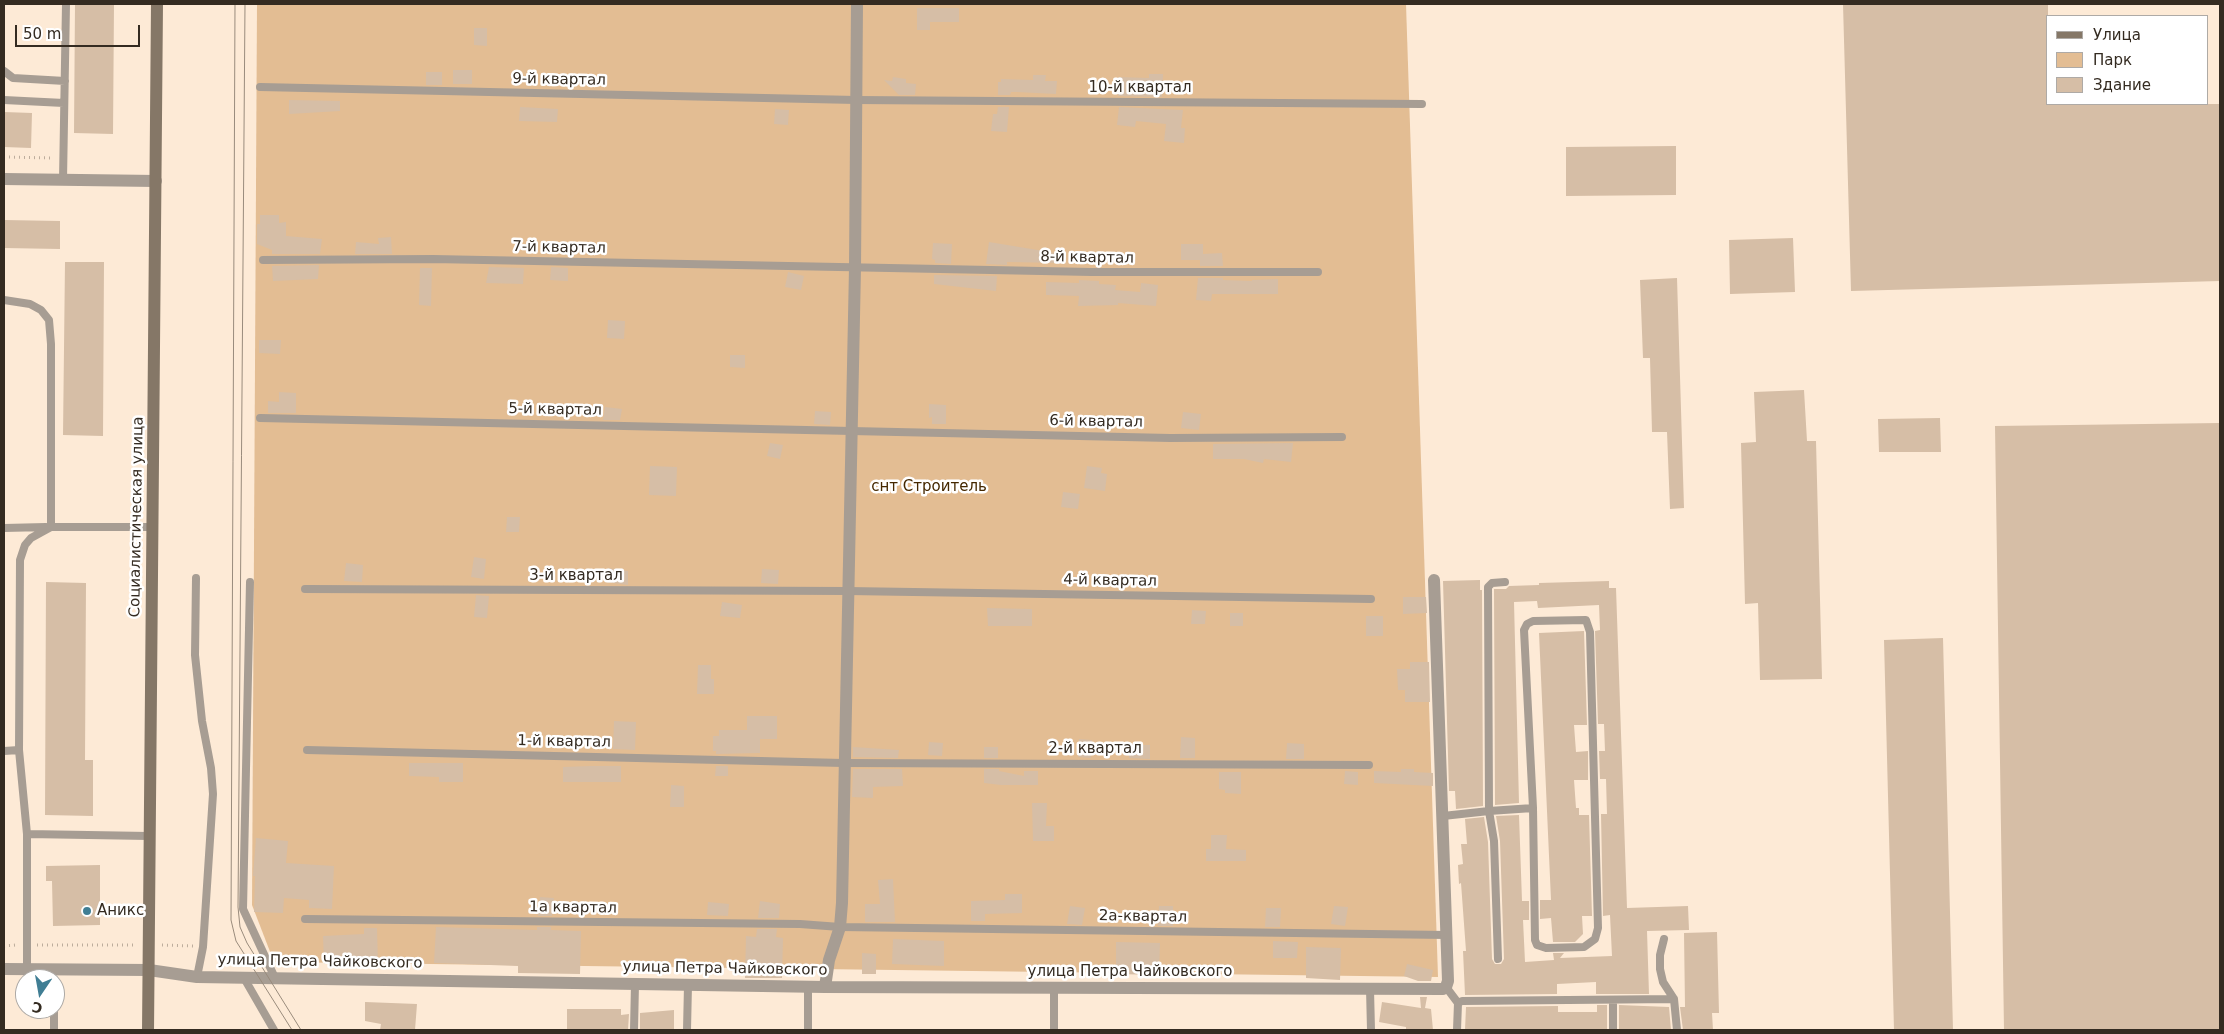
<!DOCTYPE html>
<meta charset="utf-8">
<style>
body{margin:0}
#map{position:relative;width:2224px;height:1034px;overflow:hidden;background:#fdead6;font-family:"DejaVu Sans",sans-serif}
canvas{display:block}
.frame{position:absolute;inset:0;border:5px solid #342b21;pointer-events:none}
.legend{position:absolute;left:2046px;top:15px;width:162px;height:90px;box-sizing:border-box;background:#fff;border:1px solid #aeaaa6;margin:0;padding:6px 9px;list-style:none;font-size:15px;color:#342b21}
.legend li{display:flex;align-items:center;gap:10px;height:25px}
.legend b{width:25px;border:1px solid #aeaaa6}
.north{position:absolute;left:15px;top:969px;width:50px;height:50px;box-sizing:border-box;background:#fff;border:1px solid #aeaaa6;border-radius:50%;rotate:192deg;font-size:14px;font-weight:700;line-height:20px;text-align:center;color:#342b21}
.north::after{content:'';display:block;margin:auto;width:18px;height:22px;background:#407e94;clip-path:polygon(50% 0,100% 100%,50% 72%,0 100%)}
.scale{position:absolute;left:15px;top:25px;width:125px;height:22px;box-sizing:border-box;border:2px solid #342b21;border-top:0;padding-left:6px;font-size:15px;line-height:18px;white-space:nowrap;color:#342b21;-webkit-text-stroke:4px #fff;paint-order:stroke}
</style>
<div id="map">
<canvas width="2224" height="1034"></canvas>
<div class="frame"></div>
<ul class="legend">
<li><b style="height:6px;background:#857767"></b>Улица</li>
<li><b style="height:14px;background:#e3bd93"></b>Парк</li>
<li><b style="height:14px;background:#d6bea6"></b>Здание</li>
</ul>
<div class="north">С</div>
<div class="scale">50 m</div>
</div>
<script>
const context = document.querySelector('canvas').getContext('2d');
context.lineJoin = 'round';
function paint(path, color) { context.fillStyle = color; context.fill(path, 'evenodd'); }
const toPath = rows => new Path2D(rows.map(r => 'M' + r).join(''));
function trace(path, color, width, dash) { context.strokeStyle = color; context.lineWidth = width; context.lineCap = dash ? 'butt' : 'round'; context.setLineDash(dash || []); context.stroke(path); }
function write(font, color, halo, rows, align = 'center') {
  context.font = font + ' "DejaVu Sans",sans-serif'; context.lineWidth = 5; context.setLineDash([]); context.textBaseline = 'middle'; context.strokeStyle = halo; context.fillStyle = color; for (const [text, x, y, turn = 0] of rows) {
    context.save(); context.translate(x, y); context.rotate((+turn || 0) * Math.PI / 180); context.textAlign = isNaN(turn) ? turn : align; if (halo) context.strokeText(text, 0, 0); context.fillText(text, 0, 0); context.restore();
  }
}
paint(toPath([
 [257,4,1406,4,1438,977,274,962,252,905]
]), '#e3bd93');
paint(toPath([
 [75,4,114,4,113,134,74,133],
 [1843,4,2048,4,2048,104,2220,104,2220,281,1851,291],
 [917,8,959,8,959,22,930,22,930,30,917,30],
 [474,28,487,28,487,46,474,45],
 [453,70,472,70,472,84,453,84],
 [426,72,442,72,442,85,426,85],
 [1149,74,1163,74,1162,97,1118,96,1118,77,1149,78],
 [1033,75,1046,75,1045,81,1057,81,1056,94,1016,92,1011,92,1010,95,998,95,998,82,1001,82,1001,79,1033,80],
 [893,77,906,79,906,83,916,84,915,95,899,95,884,80,892,81],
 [289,100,340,101,340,111,289,114],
 [520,107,558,109,557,122,519,121],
 [998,107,1009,107,1007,132,991,131,993,114,997,114],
 [1119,107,1183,110,1181,128,1185,128,1184,143,1164,141,1166,124,1136,121,1135,127,1117,125],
 [775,109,789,110,788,125,774,124],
 [4,112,32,113,31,148,4,147],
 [1676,146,1676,195,1566,196,1566,147],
 [260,215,279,215,279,223,286,222,286,236,322,239,320,254,272,254,272,250,257,244,257,224,260,224],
 [4,220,60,221,60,249,4,248],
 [391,237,392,254,355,254,356,242,379,244,378,238],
 [1793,238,1795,292,1730,294,1729,240],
 [989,242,1062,254,1061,263,1007,262,1007,265,986,264],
 [933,243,952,244,951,264,935,263,935,260,932,259],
 [1181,244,1203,244,1203,254,1222,253,1223,266,1200,266,1200,260,1181,260],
 [65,262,104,262,103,436,63,435],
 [319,265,318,279,273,281,272,266],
 [489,267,524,268,523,284,486,283],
 [551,267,568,268,568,281,550,280],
 [420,268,432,268,431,306,419,305],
 [788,272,804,276,801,290,785,287],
 [934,275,997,276,996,291,934,284],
 [1198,278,1223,278,1223,280,1252,281,1252,280,1278,279,1278,294,1212,294,1211,301,1196,300],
 [1677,278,1684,508,1670,509,1667,432,1652,432,1650,358,1643,358,1640,280],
 [1079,280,1099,281,1099,284,1116,285,1115,290,1140,292,1141,283,1158,285,1156,306,1118,303,1118,305,1078,306,1079,296,1046,295,1046,282,1079,283],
 [608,320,625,321,624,339,607,338],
 [259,340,281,340,280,354,259,353],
 [730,355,745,355,745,368,730,367],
 [1804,390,1807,441,1816,441,1822,679,1760,680,1758,603,1745,604,1741,443,1756,442,1754,392],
 [279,392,296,393,296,413,268,413,268,401,279,402],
 [929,404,946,405,946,424,932,424,932,417,929,418],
 [605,407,622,409,620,420,603,420],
 [815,411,831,412,830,425,814,424],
 [1183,412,1201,414,1199,430,1181,428],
 [1940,418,1941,452,1879,452,1878,419],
 [2220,423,2220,1030,2004,1030,1995,426],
 [770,443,783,445,780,459,767,456],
 [1293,443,1291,462,1264,459,1263,463,1244,459,1213,459,1213,444],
 [650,466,677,467,676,496,649,495],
 [1087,466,1102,468,1101,473,1107,474,1105,491,1084,488],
 [1063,492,1080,494,1078,509,1061,507],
 [507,517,520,517,519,532,506,532],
 [474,557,486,559,484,579,471,577],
 [346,563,363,565,362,582,344,581],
 [608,568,628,571,628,585,606,582],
 [762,569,779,570,778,584,761,583],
 [1480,580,1480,590,1482,590,1483,806,1456,809,1455,791,1449,791,1443,581],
 [1609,581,1609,588,1616,588,1627,908,1688,906,1689,930,1647,931,1649,994,1596,994,1596,982,1557,984,1557,994,1465,995,1463,951,1466,951,1461,883,1459,884,1458,865,1463,864,1461,844,1467,844,1465,819,1484,817,1488,842,1492,959,1495,964,1501,964,1504,959,1500,841,1496,816,1519,815,1522,901,1529,901,1529,920,1523,920,1525,962,1554,960,1553,953,1564,953,1560,958,1612,956,1610,915,1603,916,1601,814,1607,814,1606,779,1600,779,1599,751,1605,751,1604,724,1598,724,1595,631,1600,630,1599,605,1538,608,1537,601,1514,602,1519,803,1495,805,1494,589,1506,589,1509,586,1539,585,1539,583],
 [46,582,86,583,85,760,93,760,93,816,45,815],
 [476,595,489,596,487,618,474,617],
 [1403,597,1426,597,1427,613,1403,614],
 [722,602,742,605,740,618,720,616],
 [987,608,1032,609,1032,626,988,626],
 [1192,610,1206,611,1205,624,1191,624],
 [1230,613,1243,613,1243,626,1230,626],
 [1366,616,1383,616,1383,636,1366,636],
 [1584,631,1587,725,1574,725,1576,752,1588,751,1588,780,1574,780,1576,808,1579,808,1579,815,1589,815,1592,916,1582,916,1583,934,1575,942,1553,942,1551,918,1540,919,1540,900,1551,900,1539,633],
 [1943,638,1953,1030,1894,1030,1884,640],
 [1410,662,1429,662,1430,702,1405,702,1405,690,1398,690,1397,669,1410,669],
 [698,665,711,665,711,679,714,679,714,694,697,694],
 [747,716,777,716,777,739,760,739,760,753,716,754,716,751,713,751,713,736,719,736,719,730,747,730],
 [614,721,636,722,635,750,613,749],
 [1181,737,1195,738,1195,758,1180,758],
 [1079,739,1092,740,1091,758,1078,757],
 [929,742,943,743,942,756,928,755],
 [1287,743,1304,744,1304,759,1286,759],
 [1129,745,1150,745,1150,759,1129,758],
 [853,747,899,750,898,758,853,757],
 [984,747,998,747,998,758,984,758],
 [409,763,463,763,463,782,439,782,439,777,409,776],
 [591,766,621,766,621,782,563,782,563,767],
 [716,766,728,766,728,776,715,776],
 [853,769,902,769,903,786,873,787,873,798,852,797],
 [984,769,999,769,999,771,1024,776,1024,771,1038,771,1038,785,1001,785,984,783],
 [1401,769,1414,769,1414,772,1433,773,1433,786,1374,783,1374,771,1401,772],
 [1345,771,1358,772,1358,785,1344,784],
 [1219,772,1241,772,1241,794,1225,793,1225,790,1219,789],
 [671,785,684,786,684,807,670,807],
 [1032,803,1047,803,1046,826,1054,826,1054,841,1033,841],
 [1211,835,1227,835,1226,849,1246,850,1246,861,1206,861,1206,849,1211,849],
 [256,838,288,841,286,863,334,866,332,909,309,908,309,900,284,898,283,913,254,912,255,876,253,876],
 [100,865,100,925,53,926,52,881,46,881,46,866],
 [893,879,895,922,865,922,865,904,880,904,878,880],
 [1005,894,1022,894,1022,913,985,914,985,921,971,921,971,901,1005,900],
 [540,897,554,898,552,916,538,916],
 [760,901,780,904,779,918,758,918],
 [708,902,729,904,728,916,707,915],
 [1070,906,1085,908,1082,925,1067,924],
 [1159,906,1173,906,1173,926,1158,926],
 [1334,906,1348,907,1345,926,1331,924],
 [1266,908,1281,908,1280,927,1265,927],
 [436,927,537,930,537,927,551,927,551,930,581,931,580,974,518,973,518,966,434,963],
 [364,928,377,928,378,965,365,966,365,963,324,964,323,936,364,934],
 [757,929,777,929,776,937,783,938,782,978,745,978,746,936,756,937],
 [1717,932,1719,1013,1712,1013,1713,1030,1683,1030,1680,1007,1685,1007,1684,933],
 [893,939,944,941,944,966,892,964],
 [1273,941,1298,942,1297,958,1273,958],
 [1116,942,1160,943,1159,975,1116,974],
 [1306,947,1341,948,1340,980,1306,978],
 [862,953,876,954,876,974,862,974],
 [1407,964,1433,970,1431,981,1418,981,1404,976],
 [1420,997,1427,997,1425,1008,1431,1009,1433,1030,1406,1030,1406,1027,1379,1022,1382,1002,1421,1008],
 [365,1002,417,1004,415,1030,380,1030,381,1024,365,1021],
 [1597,1005,1607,1005,1607,1030,1465,1030,1466,1007,1558,1006,1558,1012,1597,1012],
 [1619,1005,1669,1007,1671,1030,1619,1030],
 [567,1009,621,1009,621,1015,629,1014,628,1030,567,1030],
 [674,1010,674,1030,640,1030,640,1013]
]), '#d6bea6');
trace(toPath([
 [4,157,53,158],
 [37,945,136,945],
 [162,945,193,946],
 [4,946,16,945]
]), '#bdad9c', 3, [1, 4]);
trace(toPath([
 [4,71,13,78,65,81],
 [260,87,856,100,1422,104],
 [4,100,64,103],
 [63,180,66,4],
 [263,260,433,259,1092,272,1318,272],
 [4,300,30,304,41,310,49,320,51,344,51,527,153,527],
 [260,418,1170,438,1342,437],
 [51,527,31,538,25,545,20,560,19,750,27,834,149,836],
 [4,528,46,527],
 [196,578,195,655,202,721,211,768,213,794,203,947,197,977],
 [250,582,243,909,275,978],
 [305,589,848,591,1371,599],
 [307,750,843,763,1369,765],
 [4,751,19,750],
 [1443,816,1489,811,1488,587,1492,583,1505,582],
 [27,834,27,969],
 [305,919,800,924,840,927,1447,935],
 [1664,939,1660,955,1660,969,1663,982,1674,999,1677,1030],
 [1498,959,1494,841,1489,811,1533,808,1524,630,1527,624,1533,621,1586,620,1590,632,1598,928,1595,939,1584,947,1546,948,1537,945,1535,940,1533,808],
 [244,978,274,1030],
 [808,987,808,1030],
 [1446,987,1458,1003,1457,1030],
 [1370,989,1371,1030],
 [1613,1001,1613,1030],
 [1458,1003,1462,1001,1674,999],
 [54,1030,54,1009],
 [634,1030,635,984],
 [687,1030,688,985],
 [1054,1030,1054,988]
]), '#a79d93', 8);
trace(toPath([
 [4,179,156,181],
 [4,969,149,970,197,977,825,987,1443,989,1446,987,1448,981,1434,580],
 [825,987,829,960,840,927,842,903,855,268,857,4]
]), '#a79d93', 12);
trace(toPath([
 [148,1030,157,4]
]), '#857767', 12);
trace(toPath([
 [235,4,231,920,236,941,292,1030],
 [245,4,238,907,240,927,247,943,301,1030]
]), '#998b7c', 1);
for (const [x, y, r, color] of [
 [87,911,5,"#407e94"]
]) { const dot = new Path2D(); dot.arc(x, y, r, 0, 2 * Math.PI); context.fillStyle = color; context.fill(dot); trace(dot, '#fff', 2); }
write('15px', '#342b21', '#fff', [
 ["9-й квартал",559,80,1],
 ["10-й квартал",1140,88],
 ["7-й квартал",559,248,1],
 ["8-й квартал",1087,258,1],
 ["5-й квартал",555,410,1],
 ["6-й квартал",1096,422,1],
 ["Социалистическая улица",137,517,-89],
 ["3-й квартал",576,576],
 ["4-й квартал",1110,581,1],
 ["1-й квартал",564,742,1],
 ["2-й квартал",1095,749],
 ["1а квартал",573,908,1],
 ["2а-квартал",1143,917,1],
 ["улица Петра Чайковского",320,962,1],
 ["улица Петра Чайковского",725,969,1],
 ["улица Петра Чайковского",1130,972]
]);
write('15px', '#452800', '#fff', [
 ["снт Строитель",929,487]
]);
write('15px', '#342b21', '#fff', [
 ["Аникс",97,911]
], 'left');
</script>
